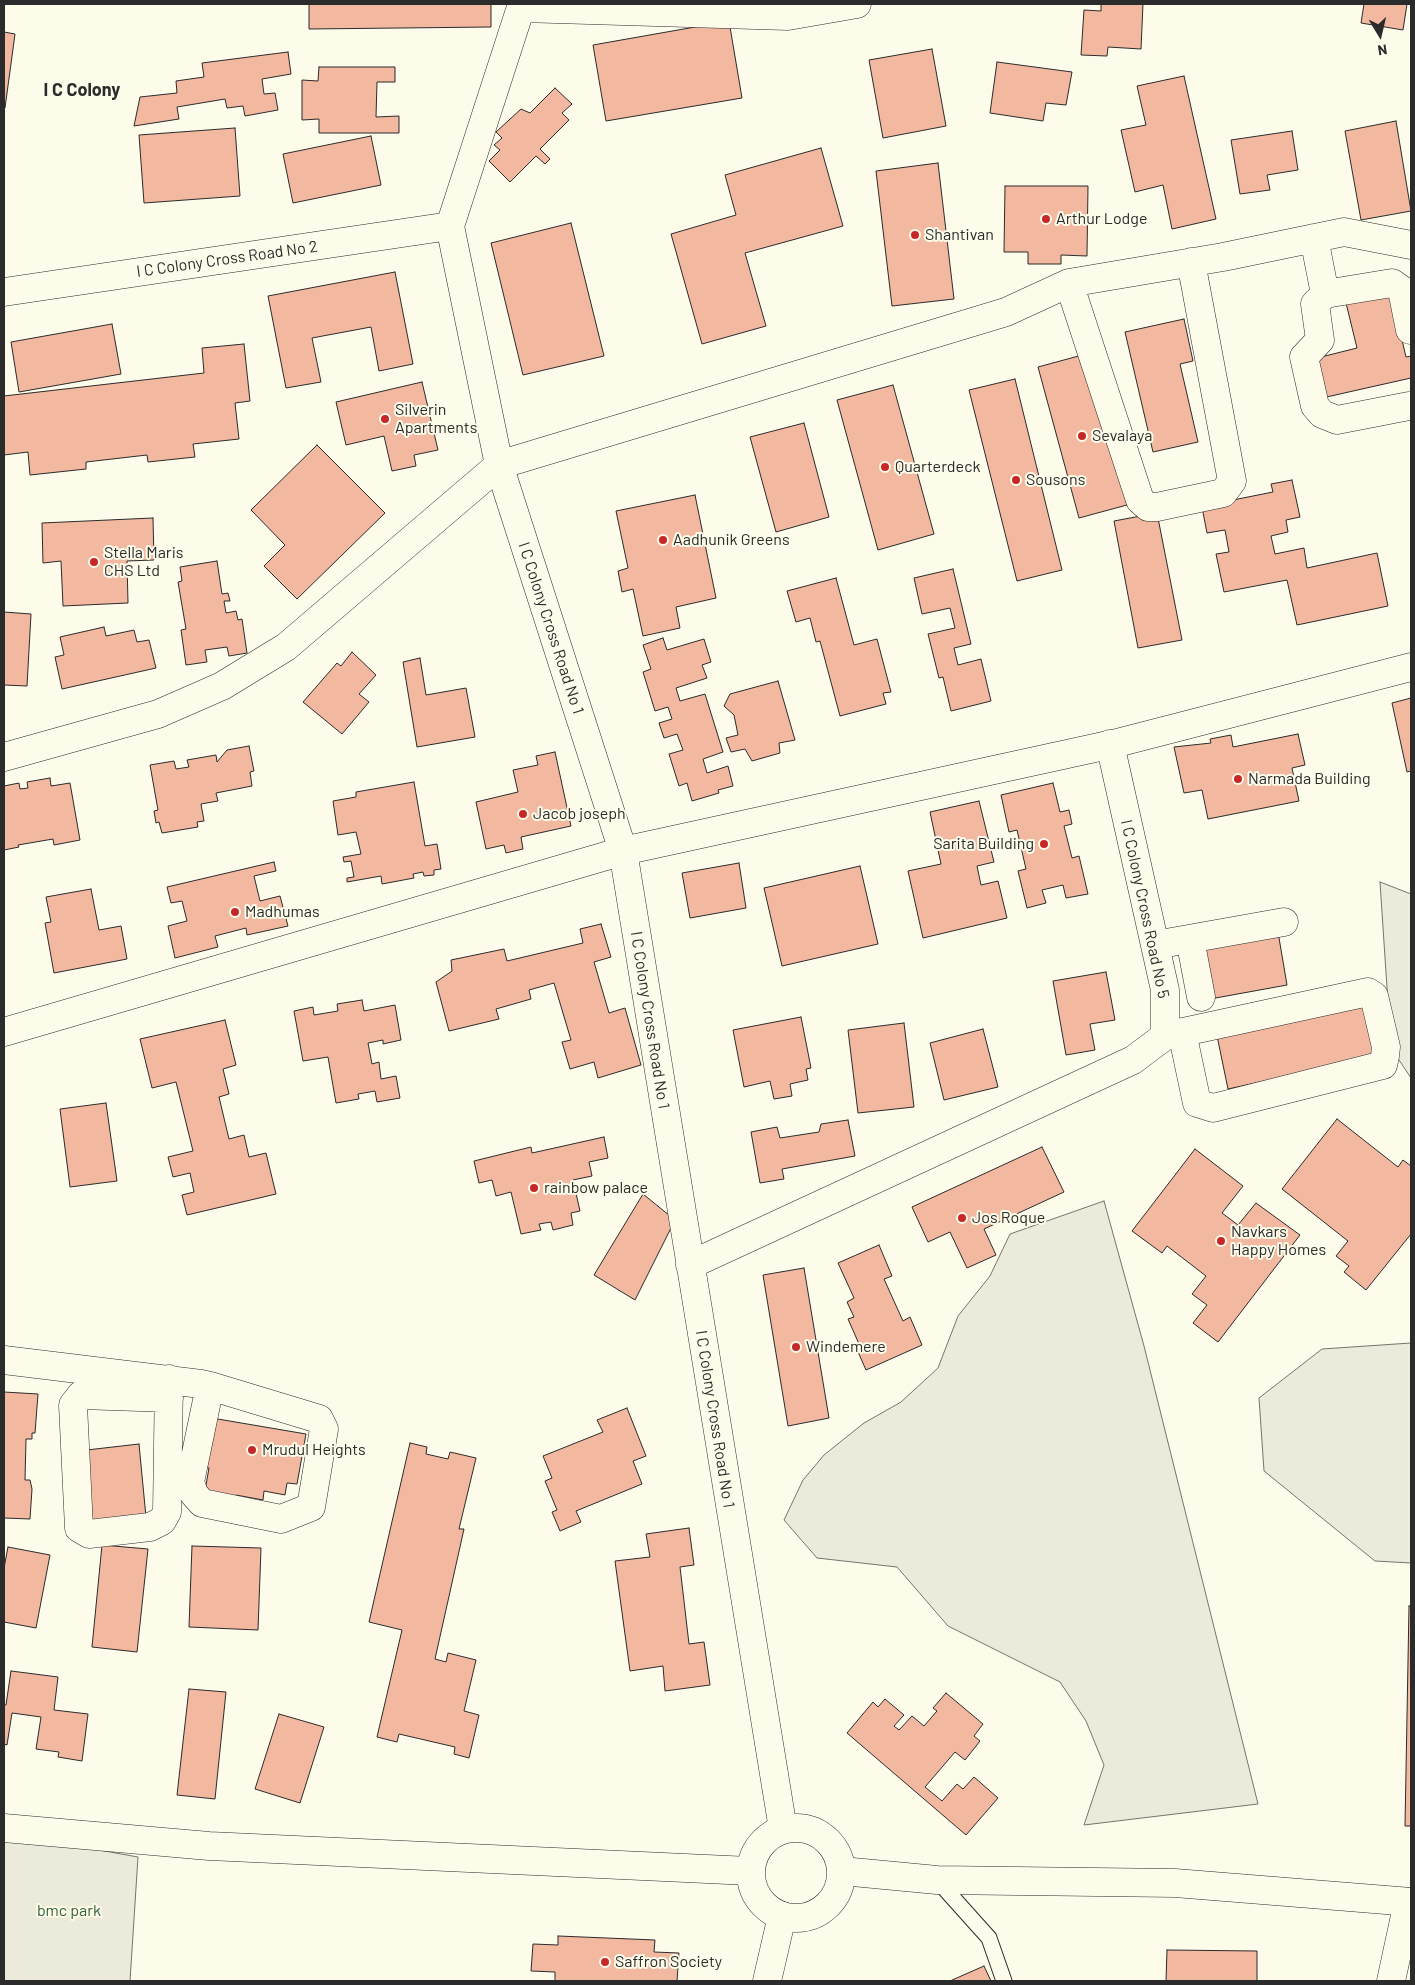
<!DOCTYPE html>
<style>
body{margin:0}
#map{position:relative;width:1415px;height:1985px;overflow:hidden;background:#fdfbea;font-family:Barlow,sans-serif}
canvas{display:block}
.frame{position:absolute;inset:0;border:5px solid #2b2b2b;pointer-events:none}
.north{position:absolute;left:1355px;top:10px;width:50px;height:50px;-webkit-text-stroke:4px #fdfbea;paint-order:stroke;rotate:171deg;font-size:14px;font-weight:700;line-height:20px;text-align:center;color:#2b2b2b}
.north::after{content:'';display:block;margin:auto;width:18px;height:22px;background:#2b2b2b;clip-path:polygon(50% 0,100% 100%,50% 72%,0 100%)}
</style>
<div id="map">
<canvas width="1415" height="1985"></canvas>
<div class="frame"></div>
<div class="north">N</div>
</div>
<script>
const context = document.querySelector('canvas').getContext('2d');
context.lineJoin = 'round';
function paint(path, color) { context.fillStyle = color; context.fill(path, 'evenodd'); }
const toPath = rows => new Path2D(rows.map(r => 'M' + r).join(''));
function trace(path, color, width, dash) { context.strokeStyle = color; context.lineWidth = width; context.lineCap = dash ? 'butt' : 'round'; context.setLineDash(dash || []); context.stroke(path); }
function write(font, color, halo, rows, align = 'center') {
  context.font = font + ' Barlow,sans-serif'; context.lineWidth = 4; context.setLineDash([]); context.textBaseline = 'middle'; context.strokeStyle = halo; context.fillStyle = color; for (const [text, x, y, turn = 0] of rows) {
    context.save(); context.translate(x, y); context.rotate((+turn || 0) * Math.PI / 180); context.textAlign = isNaN(turn) ? turn : align; if (halo) context.strokeText(text, 0, 0); context.fillText(text, 0, 0); context.restore();
  }
}
const green = toPath([
 [1380,882,1411,894,1411,1078,1391,1048,1380,882],
 [1104,1201,1144,1346,1258,1804,1084,1825,1104,1765,1086,1721,1060,1682,948,1626,897,1567,817,1558,784,1520,803,1480,824,1455,864,1423,901,1402,938,1368,958,1316,990,1276,1010,1234,1104,1201],
 [1411,1343,1411,1563,1375,1561,1264,1471,1259,1398,1322,1349,1411,1343],
 [4,1833,138,1857,130,1981,4,1981,4,1833]
]);
paint(green, '#ecebdb');
trace(green, '#74746e', 1);
const building = toPath([
 [309,4,491,4,491,27,309,29,309,4],
 [1101,4,1143,4,1141,49,1108,47,1107,56,1081,55,1084,10,1101,11,1101,4],
 [1364,4,1407,4,1403,30,1361,23,1364,4],
 [729,21,742,98,606,121,593,45,729,21],
 [4,32,15,34,5,108,4,108,4,32],
 [932,49,946,126,883,138,869,60,932,49],
 [288,52,291,74,262,79,264,94,275,93,278,110,245,116,243,106,227,108,225,99,177,107,179,119,134,126,140,97,177,93,176,81,204,77,202,63,288,52],
 [997,62,1072,72,1066,105,1046,103,1043,121,990,113,997,62],
 [319,67,395,67,395,82,377,82,376,117,399,116,399,133,319,133,319,119,302,120,302,80,318,81,319,67],
 [1184,76,1216,219,1172,229,1163,185,1135,192,1121,130,1146,125,1137,86,1184,76],
 [555,88,572,104,562,113,569,120,540,149,550,159,545,164,536,156,510,182,489,161,500,150,494,145,502,138,496,132,521,109,530,113,555,88],
 [1396,121,1411,211,1361,220,1345,131,1396,121],
 [235,128,240,196,144,203,139,135,235,128],
 [1292,131,1298,170,1267,175,1270,190,1240,194,1231,140,1292,131],
 [371,136,381,185,293,203,283,154,371,136],
 [821,148,843,226,745,253,766,326,702,344,671,234,736,215,725,175,821,148],
 [938,163,954,299,892,306,876,171,938,163],
 [1005,186,1088,186,1087,256,1061,255,1061,264,1028,264,1028,252,1004,252,1005,186],
 [571,223,604,356,523,375,491,243,571,223],
 [395,272,413,364,379,371,371,327,312,338,321,382,286,388,268,296,395,272],
 [1391,293,1406,357,1411,356,1411,378,1322,398,1313,359,1357,348,1346,303,1391,293],
 [1184,319,1193,361,1180,364,1198,442,1153,452,1125,332,1184,319],
 [112,324,121,374,19,392,11,342,112,324],
 [244,344,250,401,235,403,239,439,193,444,195,457,148,462,147,455,86,462,86,469,30,475,28,452,4,455,4,396,204,373,202,348,244,344],
 [1086,354,1127,505,1079,518,1038,367,1086,354],
 [1015,379,1062,570,1017,581,969,390,1015,379],
 [422,382,438,450,414,455,416,466,392,471,384,436,346,445,336,402,422,382],
 [893,385,934,534,878,550,837,400,893,385],
 [804,423,829,517,776,532,750,437,804,423],
 [317,445,385,513,297,599,264,566,285,545,251,510,317,445],
 [1292,480,1300,517,1286,520,1288,532,1271,536,1275,554,1304,548,1307,568,1377,553,1388,606,1297,625,1287,580,1224,592,1216,554,1229,552,1225,530,1207,533,1201,502,1228,501,1273,492,1271,484,1292,480],
 [695,495,716,598,676,607,680,628,643,636,633,589,622,592,618,571,628,568,616,511,695,495],
 [1157,513,1182,640,1138,648,1114,521,1157,513],
 [153,518,154,560,127,561,128,603,63,606,61,561,43,563,42,523,153,518],
 [217,561,222,594,228,593,230,601,224,601,226,613,236,611,238,620,242,619,247,653,229,656,227,647,205,650,207,662,186,665,181,630,186,629,178,582,182,581,180,567,217,561],
 [953,569,971,644,954,648,958,665,981,659,991,701,951,711,943,677,939,678,928,634,955,628,950,608,922,614,914,578,953,569],
 [836,578,854,645,877,639,891,692,883,693,886,704,840,716,820,641,816,642,810,618,796,622,787,591,836,578],
 [4,612,31,614,27,686,4,685,4,612],
 [104,627,106,636,134,630,137,642,149,640,156,668,62,689,55,657,64,655,60,637,104,627],
 [663,638,667,650,704,639,711,662,702,665,707,678,676,688,680,701,705,694,723,752,703,759,707,773,728,766,733,786,718,790,719,793,692,801,687,783,679,786,669,754,683,750,677,734,664,738,659,723,672,719,668,707,655,711,643,672,651,669,643,645,663,638],
 [352,652,376,675,359,694,369,702,342,734,303,702,337,663,341,666,352,652],
 [420,658,426,695,466,688,475,737,417,747,403,662,420,658],
 [778,681,795,740,779,743,780,753,752,761,745,749,731,752,726,738,738,735,734,715,724,706,730,694,778,681],
 [1411,698,1411,771,1407,772,1392,703,1411,698],
 [1298,734,1305,765,1292,768,1299,801,1208,819,1202,790,1184,793,1174,747,1211,743,1210,739,1231,735,1233,747,1298,734],
 [249,746,254,771,250,772,252,786,216,793,218,801,201,804,204,821,197,822,198,827,162,833,159,822,156,823,154,811,158,810,150,765,174,761,176,769,189,767,187,760,216,755,217,762,227,750,249,746],
 [555,752,571,826,521,837,523,849,506,853,504,845,486,849,476,802,518,792,513,770,538,765,536,756,555,752],
 [50,778,51,786,70,783,80,840,54,845,53,839,18,845,19,847,4,850,4,786,19,783,20,789,28,788,27,782,50,778],
 [414,782,425,846,437,844,441,869,434,870,434,875,424,876,423,872,413,874,414,878,382,884,381,876,347,882,347,878,354,877,351,861,344,862,343,857,361,854,356,832,338,835,333,801,356,797,356,792,414,782],
 [1053,783,1060,812,1069,810,1072,824,1064,826,1072,858,1079,856,1088,894,1066,898,1063,885,1042,890,1046,903,1027,908,1018,871,1026,869,1017,830,1009,832,1001,795,1053,783],
 [979,801,994,862,977,866,981,885,998,881,1007,918,923,938,908,871,941,864,930,812,979,801],
 [274,862,276,871,254,876,260,901,280,896,288,926,247,935,246,928,215,936,218,947,175,958,168,926,187,921,182,901,171,903,167,887,274,862],
 [739,863,746,908,690,918,682,873,739,863],
 [860,866,878,944,782,966,764,888,860,866],
 [91,889,99,930,121,926,127,959,54,973,45,923,51,922,46,897,91,889],
 [601,924,611,957,594,962,609,1013,625,1008,641,1065,598,1078,594,1062,570,1069,562,1042,571,1040,554,983,529,990,531,999,496,1009,499,1019,449,1031,436,982,452,971,451,960,504,949,507,961,583,943,580,929,601,924],
 [1277,926,1287,985,1210,999,1199,940,1277,926],
 [1106,972,1115,1020,1090,1024,1095,1050,1066,1055,1053,981,1106,972],
 [1370,998,1383,1055,1228,1089,1216,1031,1370,998],
 [362,1000,364,1011,395,1005,401,1040,383,1044,383,1040,368,1043,372,1064,379,1062,381,1079,396,1076,400,1098,377,1102,375,1091,358,1094,359,1099,336,1103,328,1057,303,1061,294,1011,313,1007,314,1015,338,1011,337,1004,362,1000],
 [801,1017,811,1068,806,1069,808,1080,790,1084,792,1096,774,1099,770,1081,744,1087,733,1030,801,1017],
 [225,1020,236,1065,223,1069,229,1094,219,1097,229,1139,244,1135,249,1157,266,1153,276,1194,187,1215,182,1195,194,1192,190,1173,173,1177,168,1157,193,1151,176,1082,152,1088,140,1039,225,1020],
 [904,1023,914,1107,858,1113,848,1030,904,1023],
 [983,1029,998,1087,944,1100,930,1043,983,1029],
 [106,1103,117,1181,70,1187,60,1109,106,1103],
 [1337,1119,1398,1167,1403,1160,1411,1166,1411,1234,1366,1290,1344,1272,1349,1266,1336,1256,1348,1241,1282,1189,1337,1119],
 [848,1120,855,1156,782,1169,784,1179,760,1183,751,1132,777,1127,780,1138,819,1132,821,1124,848,1120],
 [604,1137,608,1158,589,1162,592,1176,573,1180,580,1211,571,1213,573,1225,553,1230,551,1222,539,1224,541,1230,521,1234,511,1192,496,1196,492,1180,479,1183,474,1161,531,1147,532,1153,604,1137],
 [1042,1147,1064,1192,984,1229,996,1255,967,1268,950,1232,928,1242,912,1207,1042,1147],
 [1195,1149,1243,1186,1222,1213,1238,1225,1256,1203,1300,1235,1218,1342,1193,1323,1207,1305,1192,1294,1206,1276,1167,1246,1162,1253,1132,1231,1195,1149],
 [643,1194,675,1220,635,1300,594,1275,643,1194],
 [879,1245,892,1276,884,1279,903,1321,910,1317,922,1345,866,1370,855,1345,859,1344,848,1319,854,1317,847,1302,854,1298,838,1263,879,1245],
 [804,1268,829,1418,788,1426,763,1275,804,1268],
 [4,1392,38,1394,35,1433,32,1433,32,1439,26,1439,25,1480,30,1480,32,1489,30,1519,4,1518,4,1392],
 [627,1408,646,1456,633,1461,642,1484,576,1511,581,1522,560,1531,552,1512,557,1510,545,1481,552,1478,543,1456,603,1432,597,1420,627,1408],
 [206,1417,306,1434,297,1484,287,1483,285,1495,264,1491,263,1500,236,1495,235,1501,204,1496,209,1468,198,1466,206,1417],
 [410,1443,427,1447,426,1454,448,1459,450,1452,476,1458,459,1529,464,1529,435,1659,446,1662,448,1653,476,1660,464,1711,479,1715,469,1758,454,1754,455,1747,399,1734,397,1742,377,1737,402,1630,369,1622,410,1443],
 [139,1444,146,1517,85,1524,78,1451,139,1444],
 [689,1528,694,1565,680,1567,689,1644,704,1642,710,1685,665,1691,663,1666,630,1671,615,1561,650,1557,646,1534,689,1528],
 [102,1545,148,1549,137,1652,92,1647,102,1545],
 [192,1546,261,1548,258,1630,189,1627,192,1546],
 [8,1547,50,1555,36,1628,4,1622,4,1568,8,1547],
 [1409,1606,1411,1606,1411,1826,1405,1826,1409,1606],
 [11,1671,58,1677,54,1710,88,1714,82,1761,58,1757,59,1752,36,1749,41,1717,12,1713,7,1745,4,1744,4,1705,6,1705,11,1671],
 [189,1689,226,1692,215,1799,177,1795,189,1689],
 [946,1693,983,1724,974,1736,980,1741,965,1760,955,1752,925,1787,942,1801,957,1784,963,1789,974,1777,998,1798,966,1835,847,1733,873,1702,878,1707,885,1699,904,1715,894,1726,899,1730,912,1716,924,1726,937,1711,933,1708,946,1693],
 [279,1714,324,1727,300,1803,255,1789,279,1714],
 [558,1936,655,1940,654,1952,679,1953,677,1981,555,1981,555,1972,531,1971,533,1944,558,1945,558,1936],
 [1167,1950,1257,1951,1257,1981,1166,1981,1167,1950],
 [984,1966,991,1981,950,1981,984,1966]
]);
paint(building, '#f2b8a0');
trace(building, '#2b2b2b', 1);
const lane = toPath([
 [937,1880,989,1938,1004,1981]
]);
const street = toPath([
 [522,4,450,226,499,465,623,851,783,1829],
 [522,8,788,16,789,4],
 [788,16,857,4],
 [1314,238,1325,294,1315,304,1320,340,1304,357,1315,406,1322,414,1337,420,1409,406],
 [1069,283,1140,500,1148,507,1157,507,1223,493,1232,481,1191,262],
 [4,292,450,226],
 [1325,294,1392,283,1402,290,1410,330],
 [4,757,158,714,222,686,286,647,499,465,1006,312,1069,283,1223,257,1344,232,1411,245],
 [1190,939,1201,997],
 [1155,945,1284,922],
 [4,1032,623,851,1113,744,1411,667],
 [1165,1036,1368,992,1374,996,1386,1047,1385,1056,1383,1065,1213,1108,1197,1103,1182,1032],
 [690,1265,1133,1060,1165,1036,1165,990,1110,744],
 [4,1360,201,1384,210,1386,319,1419,324,1429,311,1507,281,1519,202,1503,194,1494,190,1482,210,1386],
 [169,1398,81,1395,73,1405,79,1528,89,1534,150,1527,162,1521,167,1512,169,1379],
 [767,1981,782,1916],
 [1391,1981,1408,1902]
]);
const secondary = toPath([
 '751 1873a45 45 0 1 1 90 0a45 45 0 1 1-90 0Z',
 [4,1828,209,1846,750,1871],
 [842,1871,937,1880,1175,1883,1411,1902]
]);
trace(lane, '#2b2b2b', 17);
trace(street, '#2b2b2b', 29);
trace(secondary, '#2b2b2b', 29);
trace(lane, '#fdfbea', 15);
trace(street, '#fdfbea', 28);
trace(secondary, '#fdfbea', 28);
for (const [x, y, r, color] of [
 [1046,219,5,"#c62828"],
 [915,235,5,"#c62828"],
 [385,419,5,"#c62828"],
 [1082,436,5,"#c62828"],
 [885,467,5,"#c62828"],
 [1016,480,5,"#c62828"],
 [663,540,5,"#c62828"],
 [94,562,5,"#c62828"],
 [1238,779,5,"#c62828"],
 [523,814,5,"#c62828"],
 [1044,844,5,"#c62828"],
 [235,912,5,"#c62828"],
 [534,1188,5,"#c62828"],
 [962,1218,5,"#c62828"],
 [1221,1241,5,"#c62828"],
 [796,1347,5,"#c62828"],
 [252,1450,5,"#c62828"],
 [605,1962,5,"#c62828"]
]) { const dot = new Path2D(); dot.arc(x, y, r, 0, 2 * Math.PI); context.fillStyle = color; context.fill(dot); trace(dot, '#fdfbea', 2); }
write('16px', '#2b2b2b', '#fdfbea', [
 ["Arthur Lodge",1056,219],
 ["Shantivan",925,235],
 ["Silverin",395,410],
 ["Apartments",395,428],
 ["Sevalaya",1092,436],
 ["Quarterdeck",895,467],
 ["Sousons",1026,480],
 ["Aadhunik Greens",673,540],
 ["Stella Maris",104,553],
 ["CHS Ltd",104,571],
 ["Narmada Building",1248,779],
 ["Jacob joseph",533,814],
 ["Sarita Building",1034,844,"right"],
 ["Madhumas",245,912],
 ["rainbow palace",544,1188],
 ["Jos Roque",972,1218],
 ["Navkars",1231,1232],
 ["Happy Homes",1231,1250],
 ["Windemere",806,1347],
 ["Mrudul Heights",262,1450],
 ["Saffron Society",615,1962]
], 'left');
write('16px', '#2b2b2b', '#fdfbea', [
 ["I C Colony Cross Road No 2",227,259,-8],
 ["I C Colony Cross Road No 1",551,628,72],
 ["I C Colony Cross Road No 5",1145,909,78],
 ["I C Colony Cross Road No 1",650,1020,81],
 ["I C Colony Cross Road No 1",715,1419,81]
]);
write('16px', '#34623c', '#fdfbea', [
 ["bmc park",69,1911]
]);
write('bold 18px', '#2b2b2b', '#fdfbea', [
 ["I C Colony",82,90]
]);
</script>
